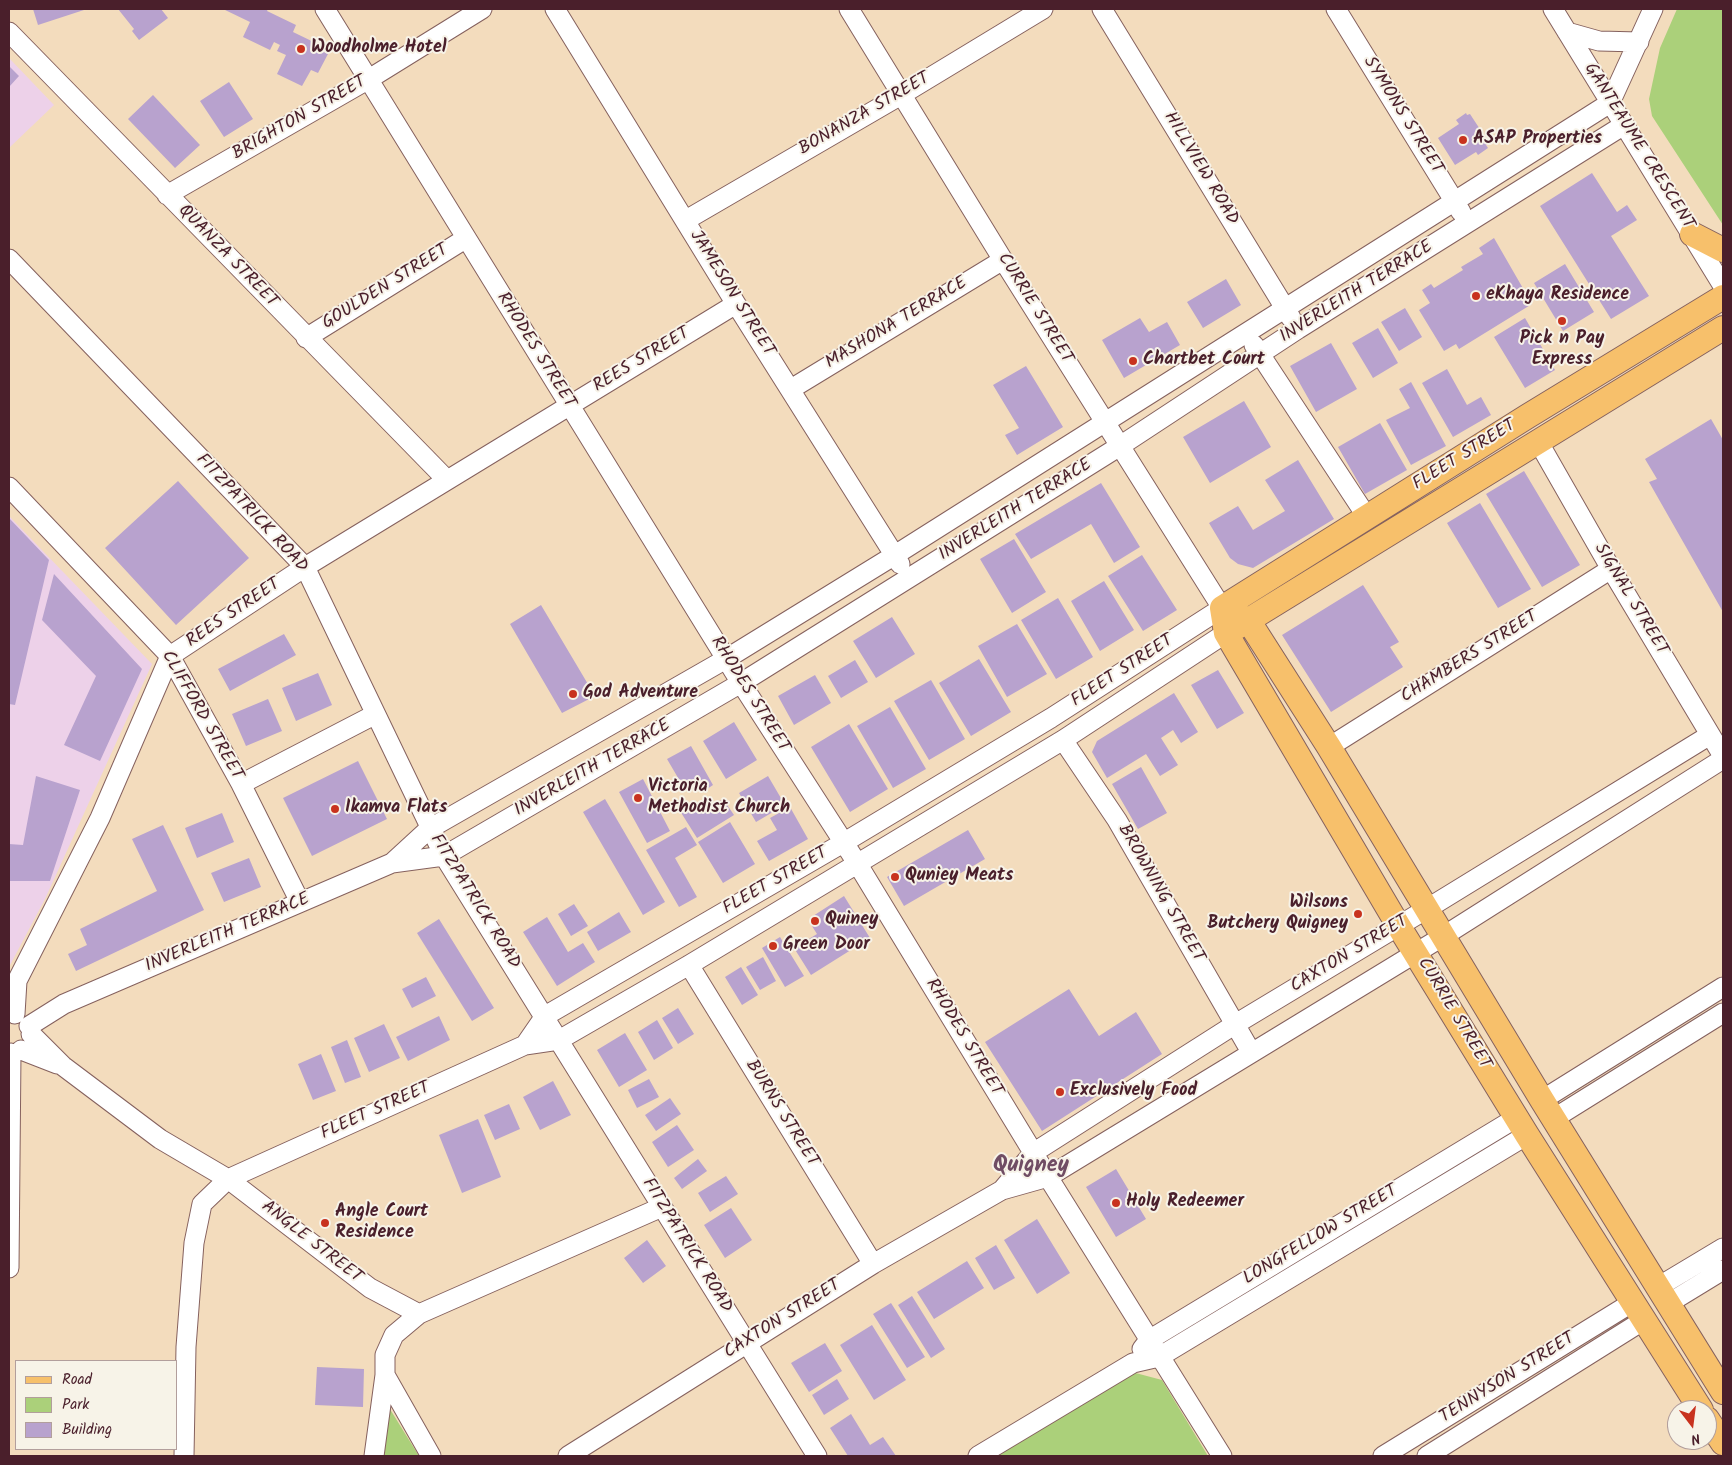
<!DOCTYPE html>
<style>
body{margin:0}
#map{position:relative;width:1732px;height:1465px;overflow:hidden;background:#f3dcbd;font-family:Kalam,sans-serif}
canvas{display:block}
.frame{position:absolute;inset:0;border:10px solid #4a1f2b;pointer-events:none}
.legend{position:absolute;left:15px;top:1360px;width:162px;height:90px;box-sizing:border-box;background:#f7f3e8;border:1px solid #b29e9c;margin:0;padding:6px 9px;list-style:none;font-size:15px;color:#4a1f2b}
.legend li{display:flex;align-items:center;gap:10px;height:25px}
.legend b{width:25px;border:1px solid #b29e9c}
.north{position:absolute;left:1667px;top:1400px;width:50px;height:50px;box-sizing:border-box;background:#f7f3e8;border:1px solid #b29e9c;border-radius:50%;rotate:165deg;font-size:14px;font-weight:700;line-height:20px;text-align:center;color:#4a1f2b}
.north::after{content:'';display:block;margin:auto;width:18px;height:22px;background:#c8321e;clip-path:polygon(50% 0,100% 100%,50% 72%,0 100%)}
</style>
<div id="map">
<canvas width="1732" height="1465"></canvas>
<div class="frame"></div>
<ul class="legend">
<li><b style="height:6px;background:#f7c06b"></b>Road</li>
<li><b style="height:14px;background:#abd07a"></b>Park</li>
<li><b style="height:14px;background:#b8a2ce"></b>Building</li>
</ul>
<div class="north">N</div>
</div>
<script>
const context = document.querySelector('canvas').getContext('2d');
context.lineJoin = 'round';
function paint(path, color) { context.fillStyle = color; context.fill(path, 'evenodd'); }
const toPath = rows => new Path2D(rows.map(r => 'M' + r).join(''));
function trace(path, color, width, dash) { context.strokeStyle = color; context.lineWidth = width; context.lineCap = dash ? 'butt' : 'round'; context.setLineDash(dash || []); context.stroke(path); }
function write(font, color, halo, rows, align = 'center') {
  context.font = font + ' Kalam,sans-serif'; context.lineWidth = 4; context.setLineDash([]); context.textBaseline = 'middle'; context.strokeStyle = halo; context.fillStyle = color; for (const [text, x, y, turn = 0] of rows) {
    context.save(); context.translate(x, y); context.rotate((+turn || 0) * Math.PI / 180); context.textAlign = isNaN(turn) ? turn : align; if (halo) context.strokeText(text, 0, 0); context.fillText(text, 0, 0); context.restore();
  }
}
paint(toPath([
 [9,58,54,105,9,148],
 [9,516,152,664,45,899,9,967]
]), '#edd1e9');
paint(toPath([
 [1677,9,1723,9,1723,225,1652,116,1649,99,1660,48],
 [1128,1371,1162,1380,1208,1456,994,1456],
 [388,1406,419,1456,381,1456]
]), '#abd07a');
paint(toPath([
 [33,9,87,9,38,25],
 [118,9,161,9,168,18,139,40,132,31,134,29],
 [223,9,268,9,267,11,296,25,293,32,324,47,322,51,328,54,318,73,311,70,302,86,277,74,286,55,277,51,280,45,274,42,270,50,243,37,250,22],
 [9,66,19,76,9,87],
 [229,82,253,119,224,137,200,101],
 [153,95,200,145,175,168,128,119],
 [1466,113,1467,115,1470,114,1489,143,1486,145,1488,148,1478,155,1476,152,1455,165,1438,138,1459,124,1456,120],
 [1592,173,1617,212,1627,205,1637,220,1611,236,1649,296,1611,319,1540,206],
 [1494,238,1532,304,1459,349,1456,344,1444,351,1419,310,1430,303,1422,290,1431,284,1434,288,1463,270,1461,267,1483,254,1479,248],
 [1565,264,1594,312,1563,331,1534,283],
 [1226,279,1241,305,1203,328,1187,302],
 [1405,308,1422,337,1399,351,1381,322],
 [1140,318,1149,332,1167,322,1180,345,1124,378,1102,340],
 [1525,318,1555,370,1525,388,1494,337],
 [1378,328,1398,363,1373,378,1352,343],
 [1331,343,1357,389,1316,412,1290,366],
 [1026,366,1063,427,1017,455,1005,435,1019,428,993,385],
 [1447,369,1467,405,1481,397,1491,415,1453,437,1422,383],
 [1411,382,1446,446,1411,465,1386,420,1410,408,1399,389],
 [1244,401,1271,447,1210,483,1183,437],
 [1711,419,1723,440,1723,612,1649,482,1657,479,1645,459],
 [1380,423,1407,470,1365,494,1338,447],
 [1298,460,1334,519,1253,568,1238,564,1230,558,1209,523,1238,506,1253,530,1285,511,1265,480],
 [1524,471,1580,565,1542,587,1486,494],
 [178,481,249,558,176,625,105,548],
 [1101,483,1140,547,1114,563,1091,524,1031,559,1015,534],
 [1480,503,1531,589,1498,608,1447,523],
 [9,518,49,560,15,705,9,704],
 [1014,539,1046,592,1012,613,980,559],
 [1142,555,1177,610,1143,631,1108,576],
 [54,574,142,669,100,761,64,745,96,676,42,620],
 [1104,581,1134,630,1100,651,1071,601],
 [1363,585,1399,642,1390,647,1403,667,1331,712,1282,635],
 [1058,598,1093,657,1056,679,1021,620],
 [541,605,595,696,562,713,510,624],
 [892,617,915,654,876,678,853,641],
 [1017,624,1047,674,1007,697,978,646],
 [284,634,296,655,230,691,218,669],
 [979,659,1011,712,971,736,939,683],
 [855,660,868,682,841,698,828,676],
 [1218,670,1244,713,1217,729,1191,685],
 [318,673,332,705,296,721,282,688],
 [815,675,831,703,794,725,778,696],
 [931,680,965,739,929,760,894,701],
 [1174,693,1198,732,1181,743,1173,730,1161,738,1178,765,1160,776,1146,754,1107,778,1092,752,1097,741],
 [268,699,282,731,246,746,232,714],
 [890,707,926,769,893,788,857,726],
 [734,722,757,760,726,779,703,741],
 [849,724,888,789,850,812,811,747],
 [691,746,713,785,704,791,698,780,684,788,667,759],
 [358,761,387,819,312,856,283,798],
 [1141,767,1167,813,1138,829,1112,784],
 [36,776,80,790,50,881,9,881,9,844,23,845],
 [768,776,785,805,756,822,739,793],
 [643,779,670,831,647,843,619,792],
 [605,799,665,902,643,915,583,812],
 [723,799,734,815,697,838,680,811,695,801,702,812],
 [790,807,808,839,769,861,757,841,777,830,770,818],
 [222,813,234,842,197,858,185,828],
 [730,822,755,864,723,883,698,842],
 [163,825,204,910,76,971,68,954,87,945,80,929,157,891,132,839],
 [686,827,697,845,675,858,697,897,679,907,646,850],
 [968,830,985,859,904,906,887,877],
 [249,858,261,887,224,902,211,873],
 [844,896,870,938,811,975,794,948,817,934,810,923,813,916],
 [574,904,588,926,571,936,558,914],
 [619,912,631,932,598,951,587,932],
 [547,917,568,952,583,943,595,962,557,986,523,932],
 [439,919,494,1008,472,1021,417,933],
 [780,937,804,976,785,987,762,948],
 [763,957,776,981,760,990,746,967],
 [741,967,758,995,742,1005,725,977],
 [426,977,436,996,412,1008,402,989],
 [1069,989,1099,1036,1136,1012,1162,1054,1042,1131,985,1042],
 [678,1008,694,1034,678,1044,662,1018],
 [439,1016,450,1040,408,1061,396,1037],
 [657,1020,673,1048,654,1060,638,1032],
 [384,1024,400,1058,369,1072,354,1038],
 [625,1033,647,1070,619,1087,597,1050],
 [347,1040,361,1077,345,1083,331,1047],
 [321,1054,336,1091,313,1100,298,1064],
 [649,1079,659,1097,637,1108,628,1090],
 [553,1081,571,1115,540,1130,523,1097],
 [670,1098,681,1114,656,1131,645,1115],
 [509,1104,520,1129,495,1140,484,1115],
 [478,1119,501,1177,462,1193,439,1135],
 [677,1125,694,1150,668,1167,652,1142],
 [698,1159,707,1171,682,1189,674,1178],
 [1116,1169,1146,1219,1116,1237,1086,1187],
 [726,1176,738,1194,710,1212,698,1193],
 [731,1208,752,1240,725,1258,704,1225],
 [1037,1219,1070,1273,1037,1294,1004,1240],
 [647,1240,666,1266,643,1283,624,1258],
 [996,1245,1015,1278,994,1290,975,1258],
 [967,1261,984,1288,934,1319,917,1292],
 [912,1296,945,1349,931,1358,898,1305],
 [891,1303,925,1357,907,1368,873,1314],
 [872,1325,906,1380,874,1400,840,1345],
 [825,1343,842,1371,809,1392,791,1363],
 [317,1367,364,1369,363,1407,315,1405],
 [837,1379,849,1399,824,1415,812,1395],
 [851,1414,870,1445,883,1437,896,1456,848,1456,830,1428]
]), '#b8a2ce');
const minor = toPath([
 [325,9,741,683,857,863,1048,1177,1222,1456],
 [555,9,736,304,900,564],
 [1102,9,1291,318],
 [1336,9,1461,212],
 [1553,9,1723,286],
 [9,32,447,480],
 [1567,32,1599,41,1639,42],
 [1610,103,1653,9],
 [167,195,369,79,482,9],
 [686,220,901,95,1043,9],
 [9,259,305,567,444,856,817,1456],
 [306,338,465,239],
 [1254,345,1367,517],
 [791,389,1003,260],
 [1539,443,1611,569,1723,756],
 [9,487,170,656,241,784,300,902],
 [1063,740,1117,820,1251,1052],
 [1329,747,1611,569],
 [241,784,374,715],
 [392,863,429,829,726,659,895,555,1610,103],
 [689,965,873,1264],
 [15,1014,17,981,100,818,170,656,305,567,736,304],
 [29,1026,64,1004,392,863,444,856,741,683,1120,446,1298,329,1624,125],
 [31,1034,63,1066,160,1139,228,1179,370,1288,419,1314,662,1207],
 [525,1045,545,1016,843,843,1051,718,1222,608,1003,260,849,9],
 [21,1050,57,1064],
 [1542,1100,1723,987],
 [1553,1119,1723,1013],
 [1002,1190,1033,1153,1234,1025,1425,910,1710,735],
 [9,1268,11,1053],
 [1658,1287,1723,1248],
 [1669,1303,1723,1270],
 [1142,1349,1149,1340,1516,1118],
 [385,1375,431,1456],
 [184,1456,186,1347,194,1243,202,1204,228,1179,525,1045,559,1040,689,965,1063,740,1226,633],
 [374,1456,385,1375,385,1355,394,1335,419,1314],
 [568,1456,873,1264,1002,1190,1048,1177,1442,937,1723,759],
 [978,1456,1133,1363,1159,1357,1527,1135],
 [1383,1456,1633,1302],
 [1427,1456,1644,1320]
]);
const major = toPath([
 [1692,234,1723,250],
 [1222,608,1226,633,1398,925,1527,1135,1701,1410],
 [1222,608,1248,620,1329,747,1542,1100,1723,1392],
 [1222,608,1528,416,1723,297],
 [1234,629,1723,328],
 [1707,1419,1723,1443]
]);
trace(minor, '#85615e', 21);
trace(major, '#85615e', 26);
trace(minor, '#fff', 19);
trace(major, '#f7c06b', 24);
for (const [x, y, r, color] of [
 [301,49,5,"#c8321e"],
 [1463,140,5,"#c8321e"],
 [1476,296,5,"#c8321e"],
 [1562,321,5,"#c8321e"],
 [1133,361,5,"#c8321e"],
 [573,694,5,"#c8321e"],
 [638,798,5,"#c8321e"],
 [335,809,5,"#c8321e"],
 [895,877,5,"#c8321e"],
 [1358,914,5,"#c8321e"],
 [815,921,5,"#c8321e"],
 [773,946,5,"#c8321e"],
 [1060,1092,5,"#c8321e"],
 [1116,1203,5,"#c8321e"],
 [325,1223,5,"#c8321e"]
]) { const dot = new Path2D(); dot.arc(x, y, r, 0, 2 * Math.PI); context.fillStyle = color; context.fill(dot); trace(dot, '#f7f3e8', 2); }
write('bold 18px', '#4a1f2b', '#f7f3e8', [
 ["Woodholme Hotel",311,49],
 ["ASAP Properties",1473,140],
 ["eKhaya Residence",1486,296],
 ["Pick n Pay",1562,340,"center"],
 ["Express",1562,361,"center"],
 ["Chartbet Court",1143,361],
 ["God Adventure",583,694],
 ["Victoria",648,788],
 ["Methodist Church",648,809],
 ["Ikamva Flats",345,809],
 ["Quniey Meats",905,877],
 ["Wilsons",1348,904,"right"],
 ["Butchery Quigney",1348,925,"right"],
 ["Quiney",825,921],
 ["Green Door",783,946],
 ["Exclusively Food",1070,1092],
 ["Holy Redeemer",1126,1203],
 ["Angle Court",335,1213],
 ["Residence",335,1234]
], 'left');
write('18px', '#4a1f2b', '#f7f3e8', [
 ["BONANZA STREET",865,115,-30],
 ["SYMONS STREET",1402,116,58],
 ["BRIGHTON STREET",300,119,-30],
 ["GANTEAUME CRESCENT",1638,147,58],
 ["HILLVIEW ROAD",1200,169,59],
 ["QUANZA STREET",227,257,46],
 ["GOULDEN STREET",386,288,-32],
 ["INVERLEITH TERRACE",1357,293,-32],
 ["JAMESON STREET",731,294,58],
 ["CURRIE STREET",1034,309,58],
 ["MASHONA TERRACE",897,324,-31],
 ["RHODES STREET",535,351,58],
 ["REES STREET",642,361,-31],
 ["FLEET STREET",1465,456,-32],
 ["INVERLEITH TERRACE",1016,511,-32],
 ["FITZPATRICK ROAD",251,514,47],
 ["SIGNAL STREET",1630,600,59],
 ["REES STREET",234,614,-34],
 ["CHAMBERS STREET",1470,658,-32],
 ["FLEET STREET",1123,672,-33],
 ["RHODES STREET",749,695,58],
 ["CLIFFORD STREET",201,716,60],
 ["INVERLEITH TERRACE",593,769,-30],
 ["FLEET STREET",776,882,-30],
 ["BROWNING STREET",1160,894,60],
 ["FITZPATRICK ROAD",474,902,58],
 ["INVERLEITH TERRACE",228,934,-23],
 ["CAXTON STREET",1350,955,-31],
 ["CURRIE STREET",1453,1014,59],
 ["RHODES STREET",963,1038,59],
 ["FLEET STREET",376,1112,-24],
 ["BURNS STREET",781,1114,58],
 ["LONGFELLOW STREET",1321,1236,-31],
 ["ANGLE STREET",311,1243,38],
 ["FITZPATRICK ROAD",686,1246,58],
 ["CAXTON STREET",783,1320,-32],
 ["TENNYSON STREET",1508,1379,-32]
]);
write('bold 22px', '#704d64', '#f7f3e8', [
 ["Quigney",1031,1167]
]);
</script>
